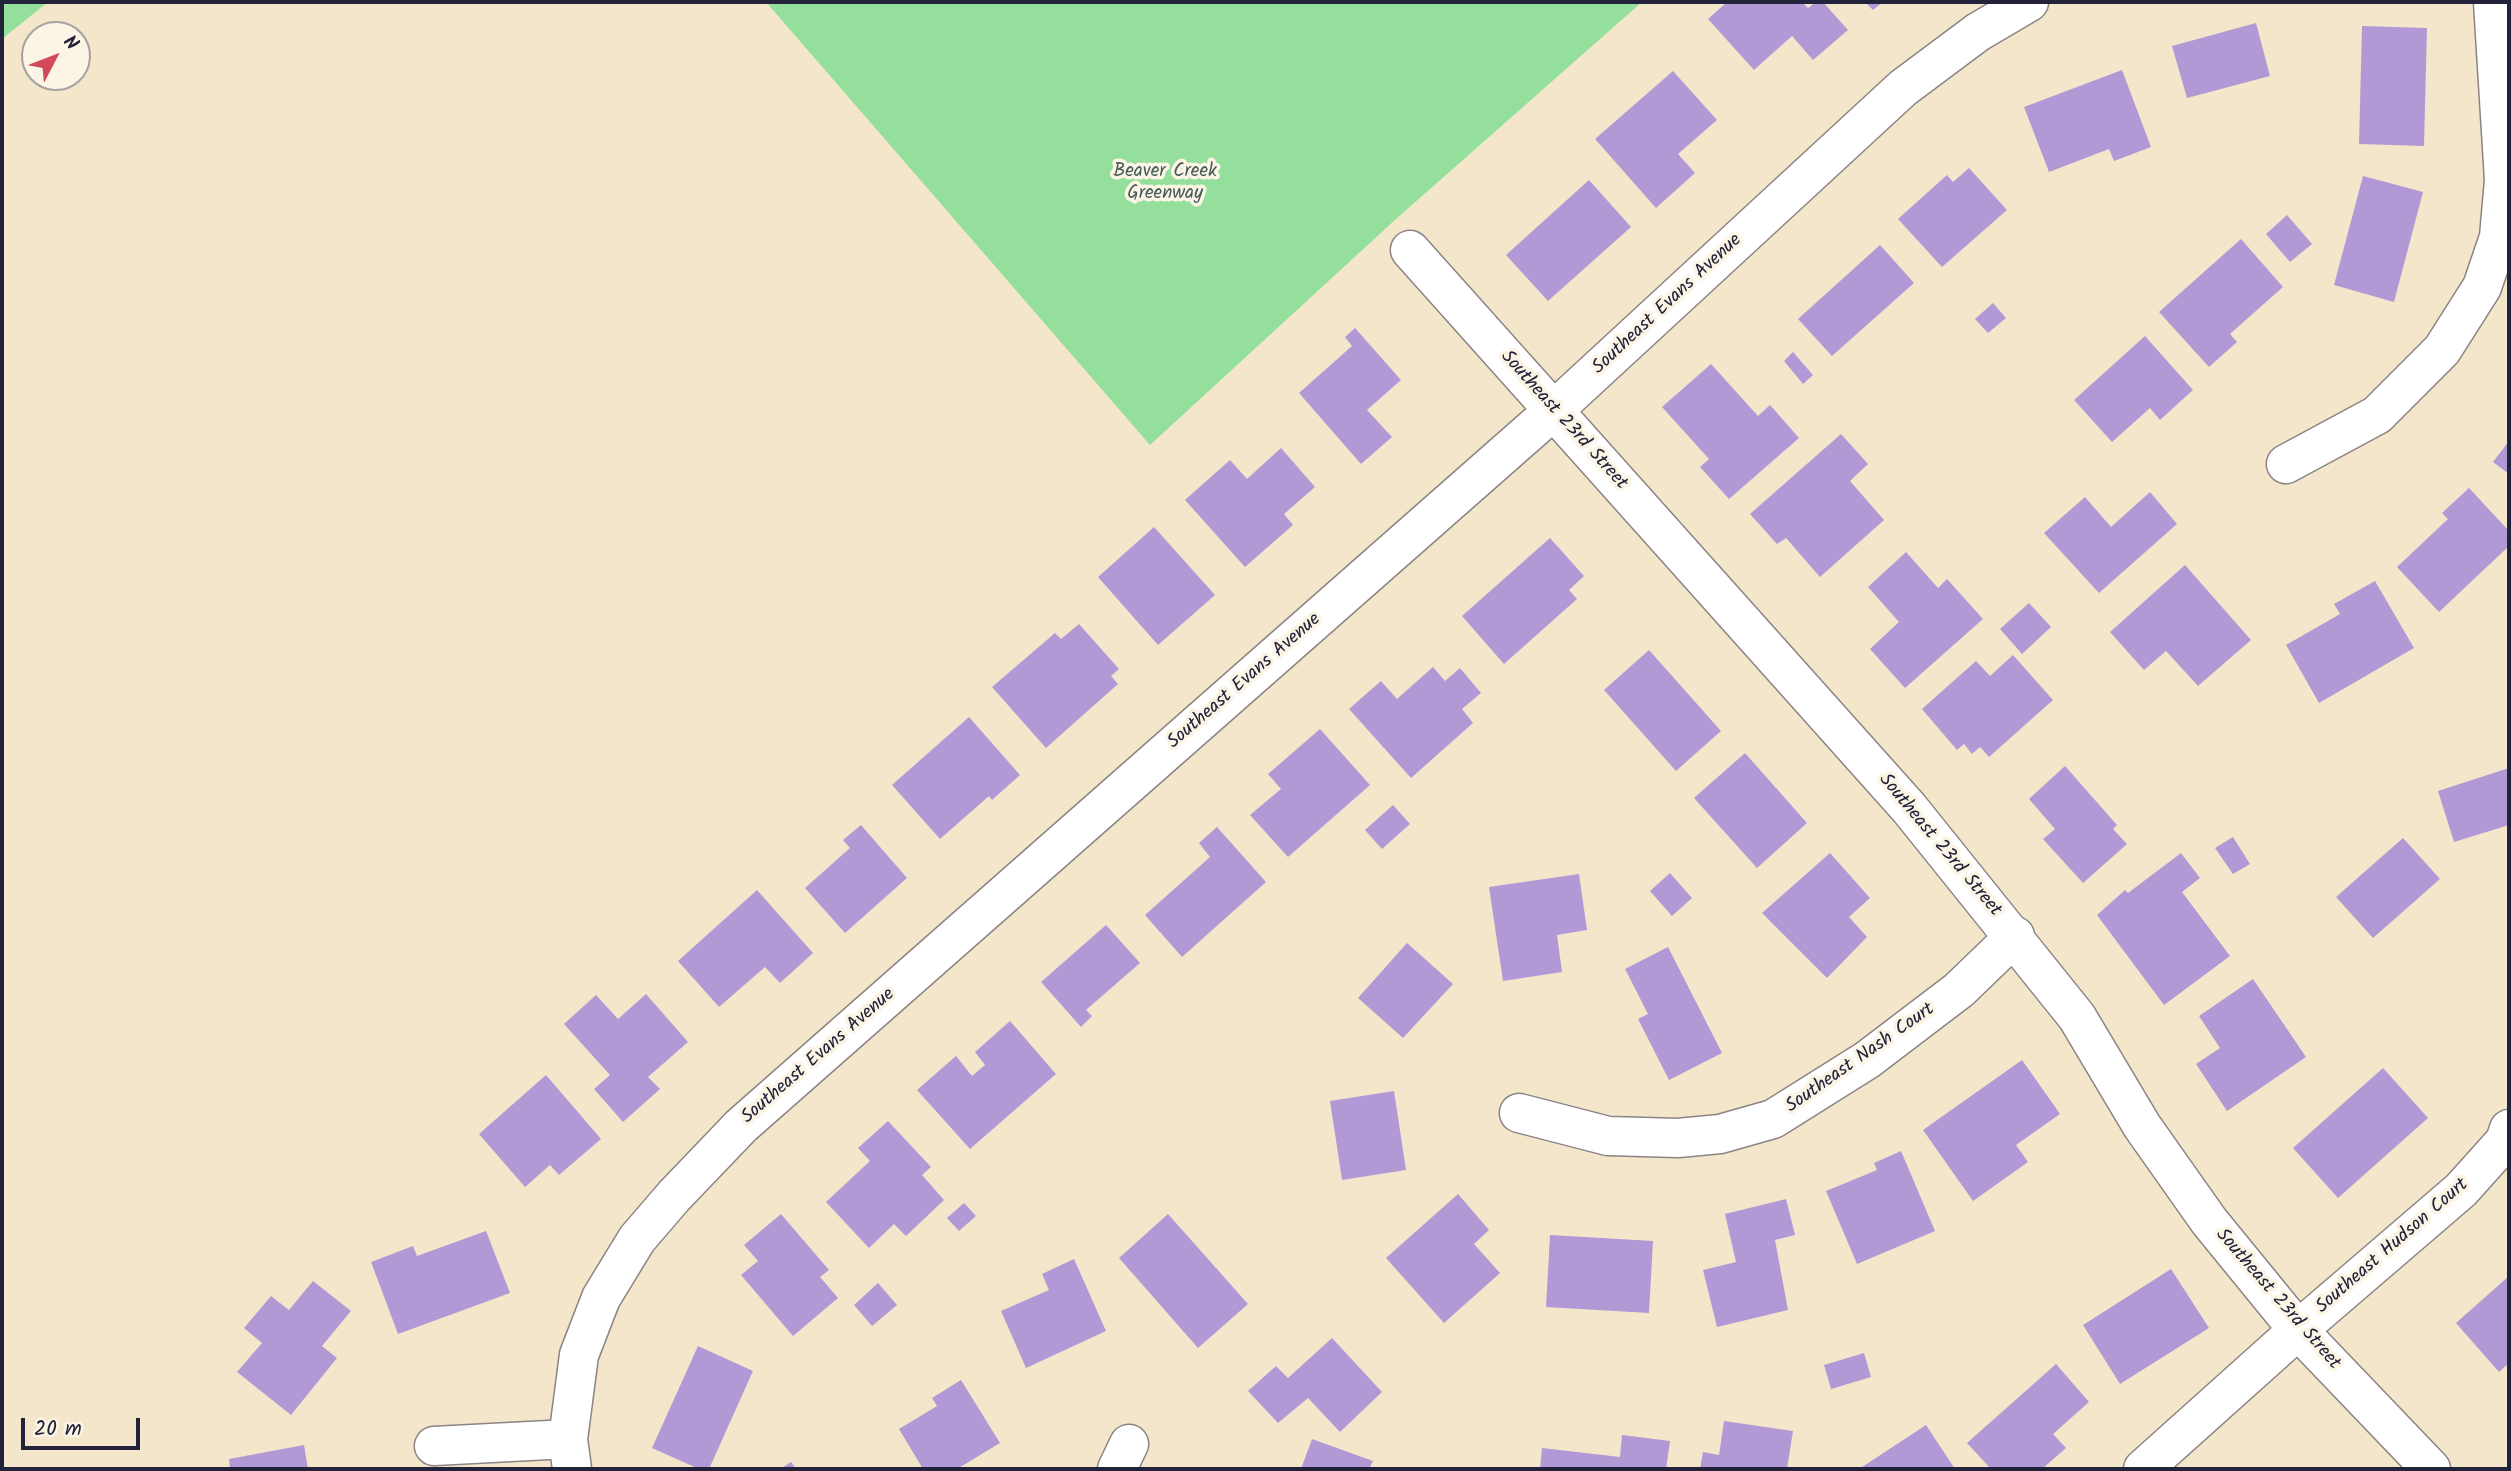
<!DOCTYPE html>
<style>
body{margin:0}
#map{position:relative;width:2511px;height:1471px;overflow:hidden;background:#f4e6cb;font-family:Kalam,sans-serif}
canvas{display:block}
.frame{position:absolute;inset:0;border:4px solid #22223b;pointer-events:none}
.north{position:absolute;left:21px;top:21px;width:70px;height:70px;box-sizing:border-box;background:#fcf5e5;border:2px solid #a5a1a1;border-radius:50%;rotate:48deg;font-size:19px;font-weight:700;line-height:28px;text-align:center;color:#22223b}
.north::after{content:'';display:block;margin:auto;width:24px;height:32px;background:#d1495b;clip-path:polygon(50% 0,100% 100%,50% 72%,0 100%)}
.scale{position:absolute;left:21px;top:1418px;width:119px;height:32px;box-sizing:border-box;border:4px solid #22223b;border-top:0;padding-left:9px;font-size:21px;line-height:24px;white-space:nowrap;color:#22223b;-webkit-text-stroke:5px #fcf5e5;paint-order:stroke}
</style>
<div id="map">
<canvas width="2511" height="1471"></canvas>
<div class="frame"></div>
<div class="north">N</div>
<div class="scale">20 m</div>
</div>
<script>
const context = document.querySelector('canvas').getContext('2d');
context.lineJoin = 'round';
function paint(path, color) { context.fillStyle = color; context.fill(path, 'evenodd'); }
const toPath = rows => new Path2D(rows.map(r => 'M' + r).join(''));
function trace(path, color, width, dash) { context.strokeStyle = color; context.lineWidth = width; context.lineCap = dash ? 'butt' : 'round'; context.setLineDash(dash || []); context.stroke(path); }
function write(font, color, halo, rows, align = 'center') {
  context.font = font + ' Kalam,sans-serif'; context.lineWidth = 7; context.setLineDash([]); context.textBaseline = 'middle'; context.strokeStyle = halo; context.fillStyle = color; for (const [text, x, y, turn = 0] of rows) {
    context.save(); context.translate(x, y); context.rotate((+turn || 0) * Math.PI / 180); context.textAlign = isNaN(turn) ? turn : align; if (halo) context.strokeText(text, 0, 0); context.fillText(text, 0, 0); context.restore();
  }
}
paint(toPath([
 [2,2,48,2,2,39],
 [766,2,1642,2,1396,219,1150,445]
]), '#94df9b');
paint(toPath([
 [1727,2,1802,2,1808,8,1816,2,1823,2,1848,30,1813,60,1792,36,1754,70,1708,19],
 [1865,2,1883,2,1873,10],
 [2256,23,2270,76,2187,98,2172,46],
 [2362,26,2427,28,2424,146,2359,144],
 [2122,70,2151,147,2114,161,2109,149,2049,172,2024,107],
 [1673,71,1717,120,1678,154,1695,173,1656,208,1595,139],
 [1969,168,2007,210,1942,267,1898,219,1947,175,1953,182],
 [2363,176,2423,192,2394,302,2334,285],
 [1589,180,1631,227,1548,301,1506,255],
 [2287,215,2312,244,2290,262,2266,234],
 [2241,239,2283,287,2230,334,2237,342,2209,367,2159,312],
 [1880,245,1914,283,1832,356,1798,319],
 [1993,303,2006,318,1988,333,1975,319],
 [1355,328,1401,380,1367,410,1392,437,1361,464,1299,393,1352,346,1345,337],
 [2145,336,2193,390,2160,420,2150,408,2112,442,2074,400],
 [1793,352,1813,375,1803,384,1784,361],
 [1711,364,1758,416,1770,405,1799,438,1729,499,1700,467,1709,459,1662,407],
 [1841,434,1868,464,1850,481,1884,520,1820,577,1786,538,1777,544,1750,514],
 [2509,441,2509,474,2493,462],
 [1281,448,1315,487,1284,514,1293,525,1245,567,1185,500,1230,460,1247,479],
 [2469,488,2509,531,2509,546,2439,612,2397,567,2448,519,2442,513],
 [2150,492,2177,524,2099,593,2044,533,2085,497,2111,527],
 [1154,527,1215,595,1158,645,1098,577],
 [1550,538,1584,576,1569,590,1577,599,1504,664,1462,616],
 [1906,552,1938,588,1947,579,1983,619,1905,688,1870,649,1899,622,1868,587],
 [2185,565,2251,640,2198,686,2166,651,2144,670,2110,632],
 [2375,581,2414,648,2319,703,2286,645,2340,614,2334,604],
 [2029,603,2051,627,2022,654,2000,629],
 [1079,624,1119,669,1111,676,1118,684,1046,748,992,687,1055,633,1061,639],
 [1649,650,1721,731,1676,771,1604,690],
 [2013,655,2053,700,1989,757,1980,747,1972,754,1964,744,1957,750,1922,709,1976,661,1990,676],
 [1433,667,1445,681,1460,668,1481,693,1462,709,1473,723,1411,778,1349,709,1381,681,1397,699],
 [969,717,1020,775,992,800,989,796,940,839,892,785],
 [1320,729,1370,785,1288,857,1250,815,1281,789,1268,774],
 [1745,753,1807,823,1757,868,1694,798],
 [2065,766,2117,825,2113,829,2127,844,2083,883,2043,839,2055,829,2029,799],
 [2509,768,2509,825,2454,842,2438,791],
 [1393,805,1410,824,1382,849,1365,830],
 [861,825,907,878,845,933,805,888,850,848,843,840],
 [1217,827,1266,882,1182,957,1145,915,1210,857,1199,843],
 [2233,837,2250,864,2233,874,2215,848],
 [2403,838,2440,879,2373,938,2336,897],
 [1830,853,1870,898,1849,917,1867,937,1827,978,1762,913],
 [2181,853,2200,878,2182,892,2230,956,2164,1005,2097,915,2125,890,2128,893],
 [1670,873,1692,898,1672,916,1650,891],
 [1579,874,1587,930,1557,935,1562,972,1503,981,1489,887],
 [757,890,813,953,780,983,765,967,719,1007,678,961],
 [1106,925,1140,963,1086,1010,1092,1016,1081,1027,1041,982],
 [1407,943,1453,984,1403,1038,1358,998],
 [1668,947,1722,1053,1669,1080,1638,1019,1648,1014,1625,969],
 [2253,979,2306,1057,2227,1111,2196,1064,2220,1048,2199,1016],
 [646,994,688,1042,648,1077,660,1089,623,1122,594,1089,610,1075,564,1024,596,995,618,1019],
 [1010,1021,1056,1074,970,1149,917,1090,956,1056,972,1076,985,1065,975,1052],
 [2022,1060,2060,1114,2016,1145,2028,1162,1973,1201,1923,1130],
 [2383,1068,2428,1118,2338,1198,2293,1148],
 [546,1075,601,1139,559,1175,550,1165,525,1187,479,1134],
 [1394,1091,1406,1170,1342,1180,1330,1101],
 [888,1121,931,1167,922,1175,944,1200,906,1236,894,1224,869,1248,826,1202,870,1161,858,1148],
 [1901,1151,1935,1231,1857,1264,1826,1191,1877,1170,1874,1163],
 [1458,1194,1489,1230,1474,1244,1500,1273,1444,1323,1386,1258],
 [1786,1199,1795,1235,1775,1240,1788,1310,1717,1327,1703,1270,1736,1262,1725,1214],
 [964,1203,976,1216,959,1231,947,1218],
 [781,1214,829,1270,820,1277,838,1298,793,1336,741,1275,758,1261,744,1245],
 [1168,1214,1248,1304,1198,1348,1119,1258],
 [486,1231,510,1293,398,1334,371,1262,413,1246,417,1256],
 [1550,1235,1653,1241,1649,1313,1546,1307],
 [1074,1259,1106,1331,1026,1368,1001,1311,1049,1290,1042,1274],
 [2171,1269,2209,1328,2120,1384,2083,1325],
 [2509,1276,2509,1363,2499,1372,2456,1323],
 [313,1281,351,1311,322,1346,337,1358,291,1415,237,1372,262,1343,244,1328,271,1296,289,1310],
 [878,1283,897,1305,872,1326,854,1305],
 [1332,1338,1382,1392,1340,1432,1308,1398,1278,1423,1248,1391,1276,1366,1288,1378],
 [698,1346,753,1371,709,1469,699,1469,652,1448],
 [1864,1353,1871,1377,1831,1389,1824,1365],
 [2056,1364,2089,1402,2053,1434,2066,1448,2042,1469,1991,1469,1967,1443],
 [961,1380,1000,1443,957,1469,923,1469,899,1429,937,1406,932,1398],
 [1724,1421,1793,1431,1787,1469,1700,1469,1703,1452,1719,1455],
 [1926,1425,1955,1469,1859,1469],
 [1622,1435,1670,1441,1666,1469,1540,1469,1542,1448,1620,1457],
 [1312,1439,1373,1461,1369,1469,1301,1469],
 [304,1445,308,1469,230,1469,229,1459],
 [791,1462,796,1469,780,1469]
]), '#b199d6');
const street = toPath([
 [1410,250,1909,808,2077,1017,2142,1126,2209,1221,2298,1330,2431,1469],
 [2286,464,2377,415,2442,350,2482,287,2499,237,2504,180,2493,2],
 [1519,1113,1608,1136,1678,1138,1720,1134,1773,1119,1867,1060,1959,990,2015,936],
 [434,1446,568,1439],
 [572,1469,568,1439,579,1355,601,1298,637,1239,674,1196,741,1126,1553,411,1903,88,1978,32,2029,2],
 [1117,1469,1129,1444],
 [2143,1469,2298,1330,2461,1190,2505,1141,2509,1129]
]);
trace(street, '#8b8483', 41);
trace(street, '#fff', 38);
write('19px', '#445b58', '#fcf5e5', [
 ["Beaver Creek",1165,173],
 ["Greenway",1165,195]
]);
write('19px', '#22223b', '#fcf5e5', [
 ["Southeast Evans Avenue",1668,305,-43],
 ["Southeast 23rd Street",1563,421,48],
 ["Southeast Evans Avenue",1245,682,-41],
 ["Southeast 23rd Street",1939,846,50],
 ["Southeast Evans Avenue",819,1057,-41],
 ["Southeast Nash Court",1861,1059,-35],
 ["Southeast Hudson Court",2393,1247,-41],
 ["Southeast 23rd Street",2277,1300,49]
]);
</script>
